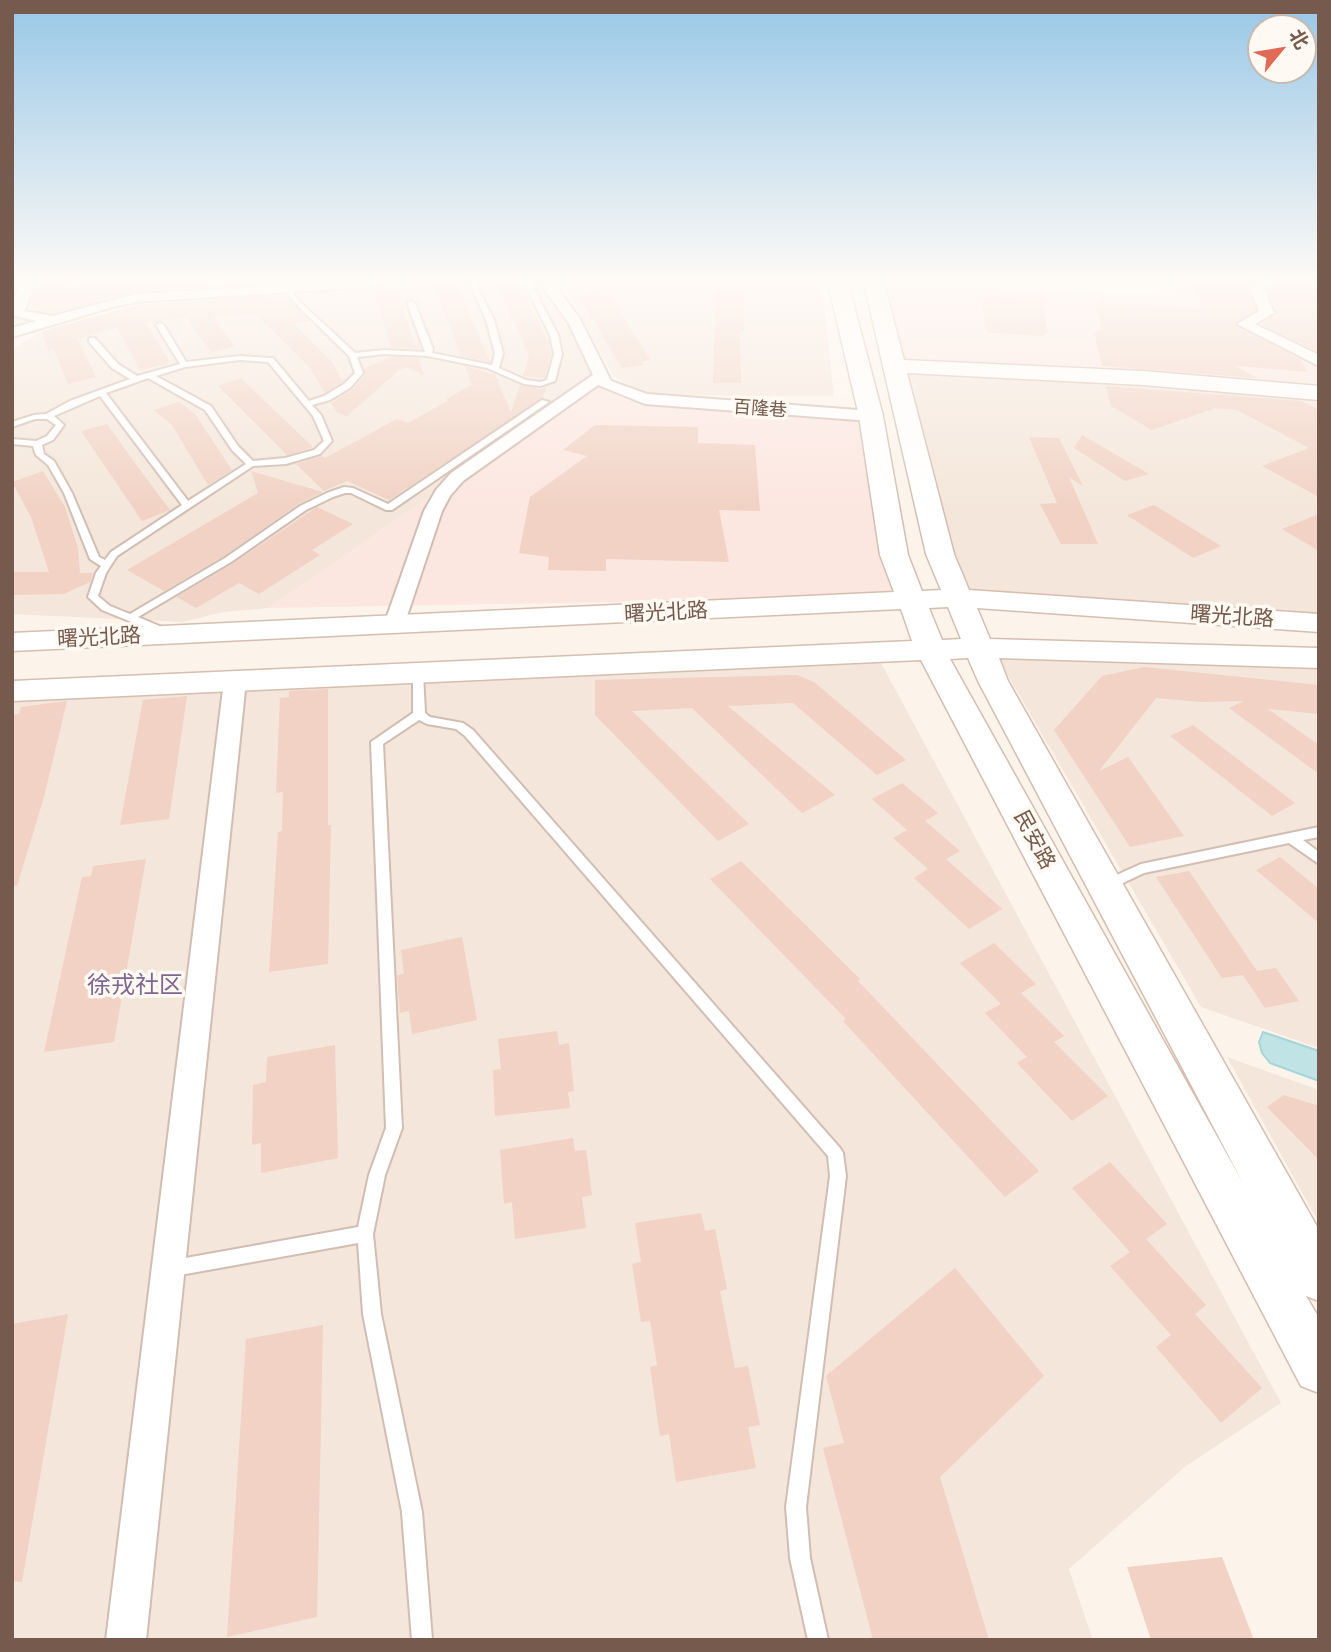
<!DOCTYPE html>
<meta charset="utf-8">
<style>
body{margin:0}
#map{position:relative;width:1331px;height:1652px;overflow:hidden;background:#fcf4eb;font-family:Cabin,"Noto Sans SC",sans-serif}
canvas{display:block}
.frame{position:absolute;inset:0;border:14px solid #775a4e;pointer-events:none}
.north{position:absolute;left:1247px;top:14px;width:70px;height:70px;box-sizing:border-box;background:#fef9f2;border:2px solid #c8b9b0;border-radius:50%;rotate:60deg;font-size:19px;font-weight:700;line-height:28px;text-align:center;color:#775a4e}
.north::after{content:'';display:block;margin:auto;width:24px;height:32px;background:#e16a56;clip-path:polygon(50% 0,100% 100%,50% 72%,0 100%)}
</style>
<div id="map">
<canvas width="1331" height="1652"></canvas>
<div class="frame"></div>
<div class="north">北</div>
</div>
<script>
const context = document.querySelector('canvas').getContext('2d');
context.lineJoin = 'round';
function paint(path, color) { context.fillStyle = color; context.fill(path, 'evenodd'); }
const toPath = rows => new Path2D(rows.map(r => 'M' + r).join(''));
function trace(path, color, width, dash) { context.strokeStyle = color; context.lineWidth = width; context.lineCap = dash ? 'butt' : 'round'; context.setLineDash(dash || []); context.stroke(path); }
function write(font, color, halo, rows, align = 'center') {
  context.font = font + ' Cabin,"Noto Sans SC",sans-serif'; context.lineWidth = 7; context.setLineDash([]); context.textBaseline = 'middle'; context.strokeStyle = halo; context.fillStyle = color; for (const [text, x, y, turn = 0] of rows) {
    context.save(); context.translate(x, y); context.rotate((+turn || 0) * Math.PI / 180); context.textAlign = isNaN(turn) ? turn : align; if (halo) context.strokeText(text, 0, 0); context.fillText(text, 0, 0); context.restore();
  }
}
paint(toPath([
 [18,279,331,279,254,285,102,305,12,329,12,289],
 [409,279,538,279,561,313,595,382,269,608,223,612,183,622,12,614,12,349,39,333,139,309,289,292,398,284],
 [561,279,821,279,834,396,733,396,644,393,613,376],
 [898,368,1319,397,1319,620,963,595],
 [997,657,1319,667,1319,1048,1201,1007],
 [881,663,1281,1403,1186,1466,1069,1569,1093,1640,12,1640,12,697],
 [1227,1057,1319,1090,1319,1223]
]), '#f4e6da');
paint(toPath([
 [1170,279,1319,279,1319,390,899,363,881,285,1175,295],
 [595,382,641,402,864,419,879,553,899,597,269,608]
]), '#fce6e0');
const water = toPath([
 [1263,1032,1319,1051,1319,1081,1270,1063,1262,1053,1259,1042,1263,1032]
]);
paint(water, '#c0e3e6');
trace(water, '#a6d4d7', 2);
paint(toPath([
 [42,279,68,279,62,289,111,279,181,279,217,287,136,291,53,313,33,310,30,304],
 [431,279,443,279,459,288,490,362,461,356],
 [494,279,517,279,529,303,549,342,551,354,545,378,523,376,529,355],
 [1191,279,1258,279,1247,287,1256,310,1235,325,1301,360,1308,372,1235,366,1257,378,1102,366,1094,332,1101,330,1095,303,1203,309],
 [1283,279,1319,279,1319,352,1261,324,1276,314,1267,290],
 [716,289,744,290,744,331,740,331,741,383,713,383],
 [398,292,415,345,419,343,421,349,391,348,376,295],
 [600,294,602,297,609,296,651,360,642,362,644,365,622,368,579,297],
 [264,296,291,302,310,321,294,324,332,362,342,380,347,378,342,382,325,393,310,368,256,314,213,316,235,347,211,352,187,318,146,322,170,363,140,370,117,328,78,339,96,377,68,384,53,348,48,352,42,331,136,305],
 [987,296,1043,301,1048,334,1044,334,1044,336,990,333,985,330,982,298,987,298],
 [390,357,419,358,424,375,406,367,398,371,347,416,336,412,331,403,352,390,365,375,364,369],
 [465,366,495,375,511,412,520,385,540,389,546,387,543,398,389,500,347,481,324,491,296,464,322,456,325,458,397,419,408,423,449,400,446,399,472,385],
 [241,378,274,410,313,447,287,455,218,386],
 [1106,386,1301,401,1319,410,1319,497,1262,466,1309,448,1237,410,1216,408,1152,430,1111,406],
 [179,402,195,414,232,470,208,485,172,425,154,410],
 [107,424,135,463,170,510,142,521,81,431],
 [595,425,698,427,698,443,755,445,760,511,719,510,729,562,606,559,606,571,548,570,549,557,519,553,530,497,587,456,563,450],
 [1082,435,1149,474,1125,481,1074,448],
 [1029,437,1059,438,1083,486,1069,477,1098,544,1061,544,1040,504,1057,503],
 [43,471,65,507,78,548,80,573,93,573,90,582,64,594,12,595,12,572,49,572,31,517,12,482],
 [251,471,323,492,298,504,224,556,164,591,127,570,258,493],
 [1154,505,1221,546,1193,558,1127,515],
 [317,507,353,524,312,550,320,555,259,594,239,583,196,608,177,597,232,564],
 [1319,514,1319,551,1282,529],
 [1144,667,1319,685,1319,714,1268,709,1319,745,1319,774,1229,708,1244,701,1201,702,1156,698,1099,771,1128,757,1184,836,1130,847,1054,730,1102,676],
 [797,675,814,682,906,760,877,775,793,703,728,706,835,795,802,813,692,708,632,711,749,824,718,841,595,715,595,680],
 [328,689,328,825,331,825,328,964,269,972,278,832,282,831,283,792,276,793,280,698,289,697,289,691],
 [187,696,169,819,120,825,143,700],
 [67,701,44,797,17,886,12,885,12,715,19,714,21,707],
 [1193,725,1295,803,1272,816,1170,736],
 [902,783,938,813,925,821,960,851,946,859,1002,909,969,929,914,878,928,869,893,838,907,830,872,799],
 [1280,857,1319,889,1319,923,1256,870],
 [146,859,114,1042,44,1052,82,877,91,876,93,866],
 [741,861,860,979,858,981,1039,1171,1005,1197,843,1021,846,1019,710,879],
 [1189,871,1257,971,1276,968,1299,1001,1265,1008,1243,975,1222,978,1156,877],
 [462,937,477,1020,412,1034,409,1011,400,1013,397,975,404,974,401,950],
 [994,943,1036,984,1021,993,1064,1036,1054,1042,1108,1096,1072,1121,1017,1063,1027,1057,985,1013,1001,1004,960,963],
 [557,1031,559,1045,569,1043,574,1091,568,1092,570,1108,495,1116,493,1070,501,1069,498,1039],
 [335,1045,338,1158,261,1173,261,1143,252,1145,253,1085,266,1082,267,1057],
 [1284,1095,1319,1106,1319,1160,1267,1107],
 [573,1138,575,1151,586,1150,592,1195,582,1197,586,1228,515,1239,512,1202,504,1204,500,1150],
 [1110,1162,1167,1224,1146,1239,1206,1305,1195,1314,1262,1388,1221,1423,1156,1347,1171,1335,1110,1266,1130,1252,1072,1188],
 [701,1213,705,1231,715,1229,727,1289,720,1291,735,1368,748,1366,760,1425,748,1427,756,1468,676,1482,669,1434,660,1436,650,1367,657,1365,650,1321,641,1322,632,1264,641,1262,635,1223],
 [955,1268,1044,1376,940,1477,989,1640,873,1640,823,1448,844,1443,826,1376],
 [68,1314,22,1582,12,1581,12,1324],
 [323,1325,317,1617,227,1637,246,1339],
 [1222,1557,1254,1640,1151,1640,1127,1567]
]), '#f1d2c4');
const lane = toPath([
 [275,279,282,279,300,302,355,353,384,350,425,352,407,303,411,301,415,303,433,349,432,353,492,365,495,353,486,320,470,283,475,282,494,320,503,353,499,368,526,380,540,382,547,380,554,354,550,335,522,279,529,279,558,335,562,354,555,381,540,386,524,384,487,368,428,356,384,354,357,357,363,373,350,388,330,400,312,405,321,415,332,441,320,454,286,464,253,466,117,556,106,573,98,596,110,606,130,614,225,558,300,506,327,493,344,487,353,488,388,504,542,400,549,402,392,510,386,510,351,493,345,493,333,497,306,510,231,562,138,617,169,630,169,634,161,634,102,610,88,597,96,573,101,566,90,559,64,493,48,465,36,455,33,446,12,444,12,439,36,441,47,436,56,425,47,419,35,419,12,427,12,422,34,415,46,414,70,401,130,379,112,368,89,342,89,338,95,338,118,364,137,376,180,364,156,325,160,323,164,325,186,362,240,356,270,358,273,358,309,401,324,396,344,384,355,373,349,356,296,304,275,279],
 [240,360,268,362,313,416,324,441,314,450,285,458,253,461,238,446,211,406,156,376,185,367,240,360],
 [148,378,205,410,232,450,246,464,188,501,106,393,148,378],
 [100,396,182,505,111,552,105,560,99,557,72,493,54,461,44,454,42,445,53,440,64,425,54,416,100,396],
 [418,670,423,673,425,713,430,717,463,723,473,730,840,1148,843,1153,846,1176,806,1507,810,1558,828,1640,808,1640,790,1558,786,1507,830,1176,828,1156,465,736,456,729,427,724,419,720,383,744,402,1128,385,1175,373,1234,381,1314,422,1512,432,1640,412,1640,402,1512,363,1314,358,1243,169,1277,163,1275,161,1269,163,1263,169,1261,358,1227,369,1175,386,1128,371,742,413,713,413,673,418,670],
 [1319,827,1319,837,1303,840,1319,852,1319,864,1289,843,1144,873,1106,891,1101,890,1100,886,1101,882,1141,864,1319,827]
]);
const street = toPath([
 [24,279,38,279,24,311,53,316,136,294,396,279,368,287,136,302,109,308,12,337,12,328,36,321,12,315,12,302,24,279],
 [537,279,551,279,580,319,611,381,647,394,871,411,879,416,871,421,645,404,598,385,463,481,450,496,442,511,404,625,401,630,387,630,384,625,424,511,436,490,451,473,593,375,568,322,537,279],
 [1263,279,1280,279,1264,289,1274,313,1255,324,1319,355,1319,366,1237,324,1259,311,1250,288,1263,279],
 [235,674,243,676,246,681,146,1640,106,1640,224,681,227,676,235,674]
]);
const secondary = toPath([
 [827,279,847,279,883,416,908,555,922,591,941,590,926,554,863,279,883,279,904,360,1143,371,1319,386,1319,400,1143,385,907,373,954,554,969,590,1319,614,1319,632,977,608,990,639,1319,648,1319,668,999,658,1008,681,1319,1230,1319,1301,1306,1296,1319,1318,1319,1393,1301,1386,921,660,12,701,12,681,912,641,901,609,12,651,12,633,894,592,880,555,859,416,827,279],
 [948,607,961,639,942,640,929,608,948,607],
 [968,658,978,681,1243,1183,950,659,968,658]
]);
trace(lane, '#d1beb3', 4);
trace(street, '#d1beb3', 4);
trace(secondary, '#d4beb0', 3);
paint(lane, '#fff');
paint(street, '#fff');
paint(secondary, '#fff');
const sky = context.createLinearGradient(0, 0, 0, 510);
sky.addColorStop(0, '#98c7e7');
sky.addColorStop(0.55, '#fefaf6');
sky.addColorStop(1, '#fefaf600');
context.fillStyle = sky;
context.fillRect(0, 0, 1331, 510);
write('18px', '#775a4e', '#fef9f2', [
 ["百隆巷",760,409,4]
]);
write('21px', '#775a4e', '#fef9f2', [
 ["曙光北路",666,613,-3],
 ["曙光北路",1232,617,4],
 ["曙光北路",99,638,-3],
 ["民安路",1034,840,62]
]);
write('24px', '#806692', '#fef9f2', [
 ["徐戎社区",135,986]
]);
</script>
